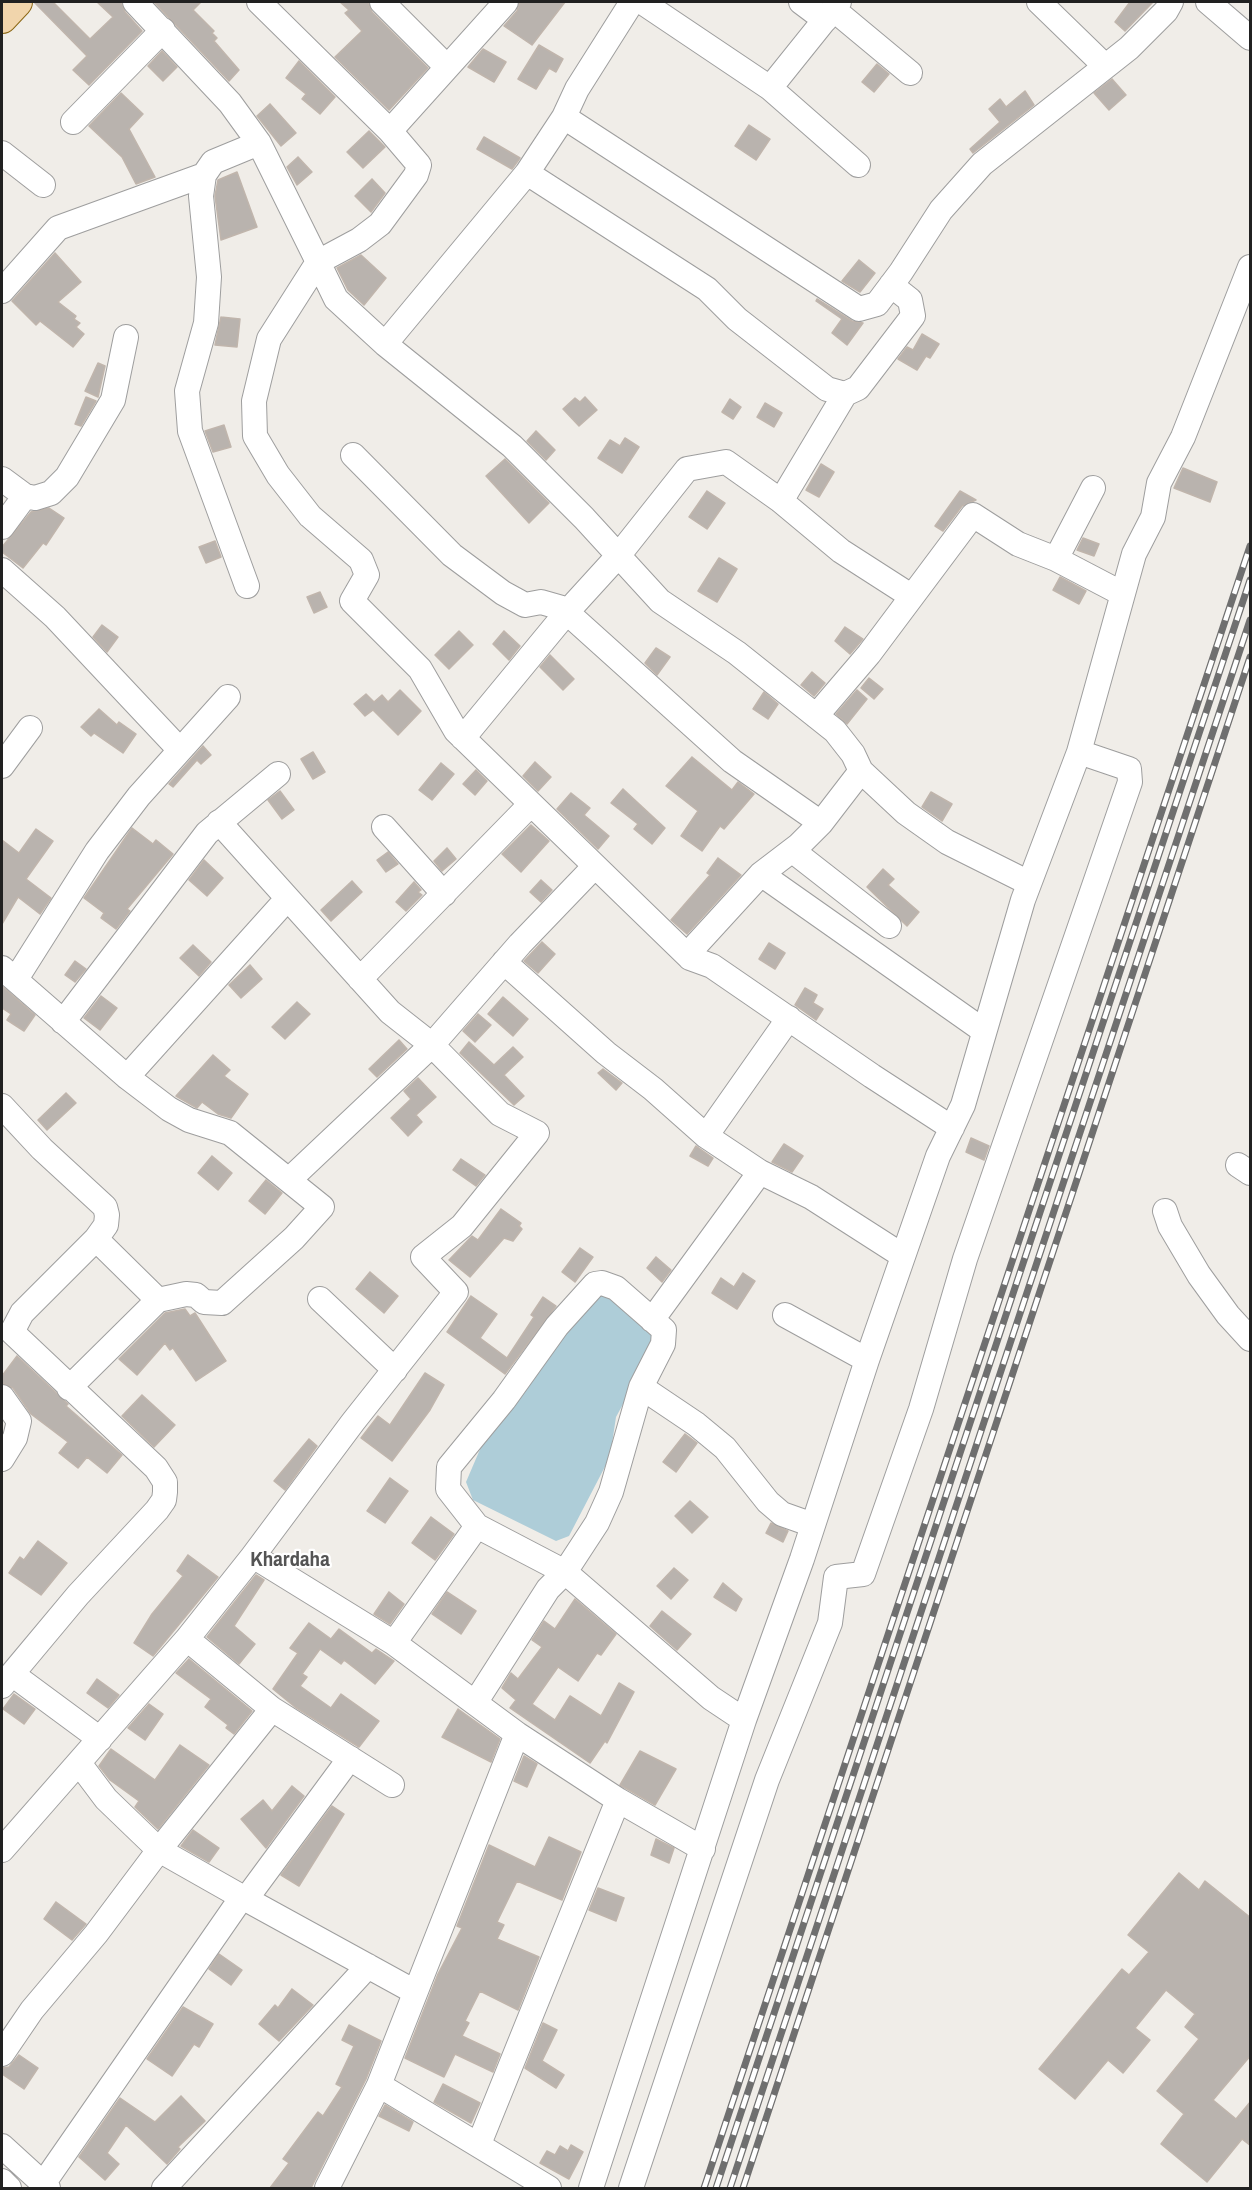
<!DOCTYPE html>
<style>
body{margin:0}
#map{position:relative;width:1252px;height:2190px;overflow:hidden;background:#f0ede8;font-family:"Archivo Narrow",sans-serif}
canvas{display:block}
.frame{position:absolute;inset:0;border:3px solid #212121;pointer-events:none}
</style>
<div id="map">
<canvas width="1252" height="2190"></canvas>
<div class="frame"></div>
</div>
<script>
const context = document.querySelector('canvas').getContext('2d');
context.lineJoin = 'round';
function paint(path, color) { context.fillStyle = color; context.fill(path, 'evenodd'); }
const toPath = rows => new Path2D(rows.map(r => 'M' + r).join(''));
function trace(path, color, width, dash) { context.strokeStyle = color; context.lineWidth = width; context.lineCap = dash ? 'butt' : 'round'; context.setLineDash(dash || []); context.stroke(path); }
function write(font, color, halo, rows, align = 'center') {
  context.font = font + ' "Archivo Narrow",sans-serif'; context.lineWidth = 4.5; context.setLineDash([]); context.textBaseline = 'middle'; context.strokeStyle = halo; context.fillStyle = color; for (const [text, x, y, turn = 0] of rows) {
    context.save(); context.translate(x, y); context.rotate((+turn || 0) * Math.PI / 180); context.textAlign = isNaN(turn) ? turn : align; if (halo) context.strokeText(text, 0, 0); context.fillText(text, 0, 0); context.restore();
  }
}
paint(toPath([
 [600,1292,637,1307,658,1340,616,1417,610,1457,569,1536,556,1541,473,1500,466,1482,493,1419,565,1325]
]), '#aecdd8');
const building = toPath([
 [34,2,53,2,90,39,113,17,97,2,121,2,125,12,142,31,89,85,73,70,87,56,34,2],
 [154,2,201,2,193,10,214,31,212,33,217,38,214,41,239,70,229,81,154,2],
 [340,2,368,2,372,12,428,68,389,110,335,57,362,31,345,13,349,10,340,2],
 [520,2,565,2,532,45,504,26,517,11,520,2],
 [1130,2,1153,2,1125,31,1115,22,1130,2],
 [539,45,563,59,556,72,549,68,536,89,518,79,539,45],
 [483,49,506,62,494,82,468,67,483,49],
 [162,51,177,67,163,81,148,66,162,51],
 [299,61,335,97,320,114,302,99,306,94,286,78,299,61],
 [877,64,889,74,874,92,862,82,877,64],
 [1112,79,1126,95,1109,110,1094,93,1112,79],
 [1025,91,1034,105,973,153,970,149,1000,122,989,109,1000,99,1006,107,1025,91],
 [121,93,143,114,129,129,155,177,136,184,122,157,89,126,121,93],
 [270,104,296,133,281,146,257,116,270,104],
 [749,125,770,139,756,160,735,146,749,125],
 [369,131,385,147,363,168,347,152,369,131],
 [484,137,520,158,512,169,477,149,484,137],
 [298,157,312,172,297,185,287,167,298,157],
 [237,172,257,227,221,240,215,196,218,180,237,172],
 [372,179,385,193,371,212,355,196,372,179],
 [55,253,81,282,58,302,76,316,74,319,80,323,76,327,84,334,73,347,40,321,36,325,12,301,55,253],
 [361,255,386,278,364,305,348,290,337,268,361,255],
 [859,260,875,273,860,292,842,281,859,260],
 [817,299,852,321,863,323,847,345,832,333,842,319,816,301,817,299],
 [221,317,240,319,237,347,215,345,221,317],
 [922,334,939,344,930,358,926,356,917,370,898,359,907,347,913,350,922,334],
 [98,363,105,366,98,397,85,391,98,363],
 [86,397,96,401,81,426,75,424,86,397],
 [585,397,597,410,579,426,563,409,575,398,580,402,585,397],
 [730,399,741,407,733,419,722,412,730,399],
 [765,403,782,413,774,427,757,417,765,403],
 [224,425,231,447,213,452,205,431,224,425],
 [536,431,555,450,546,460,527,441,536,431],
 [625,438,639,447,622,473,598,458,610,440,620,446,625,438],
 [505,459,549,503,529,523,486,476,505,459],
 [821,464,834,472,819,497,806,490,821,464],
 [1183,468,1217,482,1210,502,1174,488,1183,468],
 [707,491,725,503,707,529,689,517,707,491],
 [960,491,976,500,962,506,943,531,935,526,960,491],
 [49,508,64,518,46,545,43,543,23,568,2,552,2,547,31,512,49,508],
 [1083,538,1099,544,1094,556,1077,550,1083,538],
 [215,541,221,557,206,563,199,547,215,541],
 [719,558,737,569,717,602,698,591,719,558],
 [1060,577,1086,591,1079,604,1053,590,1060,577],
 [320,592,327,607,314,613,307,597,320,592],
 [102,625,118,637,107,652,93,637,102,625],
 [845,627,863,639,850,654,835,641,845,627],
 [459,631,473,645,449,669,435,655,459,631],
 [504,631,520,646,509,660,493,644,504,631],
 [656,648,670,657,657,675,645,663,656,648],
 [550,655,574,679,563,690,540,667,550,655],
 [812,672,825,683,814,696,801,685,812,672],
 [869,678,883,689,874,699,861,688,869,678],
 [400,690,421,711,398,735,373,710,365,716,354,704,366,694,374,702,382,695,388,702,400,690],
 [857,690,867,699,847,724,836,714,857,690],
 [764,692,778,704,768,719,753,709,764,692],
 [99,709,117,725,119,722,136,734,123,753,94,733,91,736,81,727,99,709],
 [203,746,211,755,201,764,197,760,173,787,169,784,203,746],
 [313,752,325,772,313,779,301,759,313,752],
 [692,757,732,790,738,782,754,794,724,829,720,826,702,851,681,836,698,811,666,786,692,757],
 [535,762,551,777,538,791,523,776,535,762],
 [441,763,454,774,432,800,419,790,441,763],
 [476,770,487,781,475,795,463,784,476,770],
 [623,789,665,828,652,844,634,829,638,824,611,803,623,789],
 [280,791,294,810,282,819,268,800,280,791],
 [931,792,952,804,942,821,922,807,931,792],
 [571,793,590,808,584,815,609,836,598,849,557,809,571,793],
 [531,825,549,841,521,872,502,854,531,825],
 [132,828,153,844,156,840,173,854,127,909,130,911,116,929,101,918,104,913,84,898,132,828],
 [36,829,53,841,26,879,51,898,40,914,18,897,2,924,2,840,19,853,36,829],
 [447,848,456,859,442,871,434,861,447,848],
 [388,852,398,864,386,872,377,860,388,852],
 [718,858,741,875,687,934,671,920,710,875,707,873,718,858],
 [204,860,223,878,207,896,189,880,204,860],
 [883,869,894,879,888,885,919,912,907,926,867,887,883,869],
 [541,880,552,890,541,902,530,892,541,880],
 [352,881,362,892,331,921,321,910,352,881],
 [414,882,421,890,418,892,422,895,406,911,396,902,414,882],
 [542,942,555,954,538,973,524,961,542,942],
 [769,943,785,953,775,969,759,959,769,943],
 [193,945,211,962,199,976,180,958,193,945],
 [75,961,86,969,75,982,65,975,75,961],
 [250,965,262,979,241,998,229,985,250,965],
 [2,986,35,1015,24,1031,7,1020,11,1014,2,1008,2,986],
 [805,988,817,995,813,1003,823,1009,816,1020,795,1005,805,988],
 [101,996,117,1008,100,1030,84,1018,101,996],
 [503,997,528,1019,513,1036,488,1014,503,997],
 [297,1002,310,1014,285,1039,272,1027,297,1002],
 [478,1014,491,1025,475,1042,463,1031,478,1014],
 [399,1040,407,1049,377,1077,369,1069,399,1040],
 [469,1042,494,1065,513,1047,523,1057,504,1075,524,1096,514,1105,460,1053,469,1042],
 [213,1055,230,1070,224,1076,248,1094,231,1118,218,1114,202,1102,197,1108,176,1096,213,1055],
 [603,1069,622,1083,616,1090,598,1073,603,1069],
 [418,1078,436,1097,416,1115,422,1122,408,1136,391,1118,411,1099,404,1091,418,1078],
 [66,1093,76,1103,47,1130,38,1120,66,1093],
 [971,1138,989,1146,984,1160,966,1152,971,1138],
 [784,1144,803,1156,792,1172,772,1162,784,1144],
 [696,1146,713,1158,708,1166,690,1156,696,1146],
 [212,1156,232,1173,218,1190,198,1173,212,1156],
 [461,1159,485,1175,476,1186,453,1170,461,1159],
 [266,1180,282,1193,265,1214,249,1201,266,1180],
 [501,1209,521,1223,519,1226,522,1229,513,1241,504,1238,470,1277,449,1260,472,1236,478,1240,501,1209],
 [580,1248,593,1257,575,1282,562,1272,580,1248],
 [656,1257,671,1270,662,1282,647,1268,656,1257],
 [370,1272,398,1296,384,1313,356,1289,370,1272],
 [743,1273,755,1281,737,1309,712,1293,721,1278,734,1287,743,1273],
 [471,1296,497,1314,480,1338,507,1358,534,1317,531,1315,543,1297,556,1306,505,1374,447,1332,471,1296],
 [185,1309,190,1316,195,1313,226,1361,196,1381,173,1348,170,1350,165,1343,137,1375,119,1359,165,1313,185,1309],
 [17,1356,68,1404,66,1406,122,1455,107,1473,87,1457,78,1468,59,1453,68,1442,31,1414,13,1388,2,1383,2,1376,17,1356],
 [425,1373,444,1385,430,1410,392,1461,361,1438,378,1416,390,1425,425,1373],
 [142,1395,175,1425,154,1447,122,1416,142,1395],
 [685,1434,697,1443,676,1472,663,1462,685,1434],
 [309,1439,317,1446,285,1490,274,1481,309,1439],
 [390,1478,408,1491,385,1523,367,1511,390,1478],
 [690,1501,708,1517,692,1533,675,1516,690,1501],
 [431,1517,454,1534,435,1560,412,1543,431,1517],
 [771,1523,788,1531,783,1542,766,1533,771,1523],
 [38,1541,67,1563,41,1595,9,1573,20,1557,24,1560,38,1541],
 [188,1555,218,1577,153,1656,134,1643,152,1614,183,1576,177,1571,188,1555],
 [674,1568,688,1580,671,1599,657,1586,674,1568],
 [256,1575,264,1580,234,1626,255,1644,239,1664,207,1637,256,1575],
 [723,1583,742,1599,736,1611,714,1597,723,1583],
 [389,1592,404,1604,390,1624,374,1614,389,1592],
 [447,1592,476,1611,461,1634,432,1614,447,1592],
 [575,1599,616,1634,601,1655,597,1653,578,1681,558,1667,532,1704,555,1720,570,1696,601,1716,619,1683,634,1692,607,1743,605,1741,590,1763,510,1708,516,1700,502,1688,511,1673,518,1679,542,1647,532,1640,544,1621,555,1629,575,1599],
 [662,1611,691,1634,677,1650,650,1626,662,1611],
 [309,1623,331,1639,339,1629,372,1653,376,1649,394,1661,375,1684,344,1660,341,1664,320,1649,302,1674,307,1677,300,1686,331,1708,341,1694,379,1721,359,1747,295,1707,273,1689,298,1653,290,1648,309,1623],
 [189,1659,252,1711,234,1734,226,1728,228,1725,205,1707,211,1699,176,1673,189,1659],
 [97,1679,119,1695,108,1708,87,1693,97,1679],
 [14,1694,35,1709,24,1724,3,1709,14,1694],
 [149,1704,163,1714,145,1740,128,1728,149,1704],
 [458,1709,500,1739,491,1762,442,1737,458,1709],
 [180,1745,209,1765,158,1829,135,1807,139,1801,110,1780,99,1766,111,1749,155,1780,180,1745],
 [640,1751,676,1769,655,1805,620,1785,640,1751],
 [524,1756,537,1764,527,1787,514,1781,524,1756],
 [292,1786,304,1796,266,1848,241,1819,263,1800,272,1811,292,1786],
 [332,1806,344,1814,299,1886,281,1875,332,1806],
 [193,1830,219,1848,209,1862,181,1846,193,1830],
 [549,1837,581,1852,562,1900,517,1881,497,1922,504,1925,497,1939,539,1957,518,2010,480,1991,465,2021,469,2023,462,2036,500,2054,493,2072,455,2054,444,2077,405,2058,438,1974,462,1928,457,1926,489,1845,535,1867,549,1837],
 [656,1839,674,1848,669,1863,651,1855,656,1839],
 [1179,1873,1199,1890,1205,1881,1251,1918,1251,2055,1213,2100,1236,2119,1251,2101,1251,2146,1242,2139,1207,2182,1161,2144,1184,2114,1157,2091,1199,2039,1185,2027,1195,2014,1166,1990,1135,2028,1150,2040,1123,2073,1108,2060,1075,2099,1039,2069,1122,1969,1129,1975,1149,1952,1128,1935,1179,1873],
 [598,1888,624,1898,616,1921,589,1910,598,1888],
 [56,1902,86,1924,72,1940,44,1919,56,1902],
 [219,1954,242,1970,231,1985,209,1969,219,1954],
 [292,1989,313,2005,279,2041,259,2024,275,2005,278,2008,292,1989],
 [183,2007,213,2024,199,2047,194,2044,172,2076,147,2059,183,2007],
 [543,2023,557,2030,542,2061,564,2075,556,2088,525,2068,543,2023],
 [349,2025,381,2041,366,2079,311,2188,270,2188,289,2163,283,2159,318,2112,323,2116,342,2087,336,2084,354,2046,342,2040,349,2025],
 [19,2055,38,2068,24,2089,2,2074,2,2068,9,2067,19,2055],
 [443,2084,480,2103,471,2123,434,2102,443,2084],
 [181,2096,205,2121,178,2147,180,2149,167,2164,126,2125,107,2153,119,2164,105,2180,79,2157,120,2098,155,2122,181,2096],
 [385,2105,413,2122,409,2131,379,2116,385,2105],
 [571,2145,583,2152,569,2179,540,2163,547,2151,555,2155,560,2146,568,2151,571,2145]
]);
paint(building, '#b9b3ae');
trace(building, '#c0b5ac', 1.5);
const minor = toPath([
 [135,2,230,103,259,143,318,262,269,339,254,401,255,436,278,475,310,516,361,560,367,575,352,601,420,669,456,731,690,958,712,966,872,1076,952,1128],
 [259,2,390,131,419,165,416,175,380,224,359,240,318,262,336,299,385,344,512,446,584,518,660,601,737,653,835,731,853,754,861,771,821,823,799,845,761,874,696,945,690,958],
 [382,2,446,66],
 [632,2,577,89,564,117,527,173,707,289,737,319,827,389,845,394,858,388,913,316,910,300,891,285],
 [642,2,770,88,858,165],
 [801,2,825,20],
 [1039,2,1105,66],
 [1208,2,1250,38],
 [833,9,910,73],
 [770,88,839,2],
 [564,117,859,309,877,304,901,272,941,210,982,164,1129,48,1166,11,1171,2],
 [73,122,163,30],
 [390,131,506,2],
 [2,153,43,185],
 [2,291,58,228,204,175],
 [385,344,527,173],
 [353,455,452,555,503,593,525,605,541,602,562,608,732,761,821,823],
 [2,479,25,496,35,498,51,493,67,477,113,400,126,337],
 [781,501,845,394],
 [2,527,25,496],
 [1056,559,1093,488],
 [2,570,55,617,180,750],
 [247,586,190,431,187,391,206,323,209,277,201,196,204,175,213,162,259,143],
 [816,716,869,654,973,515,1018,544,1056,559,1121,593],
 [463,738,567,612,618,556,687,469,726,462,781,501,841,551,911,596],
 [2,766,30,728],
 [861,771,906,813,947,842,1029,883],
 [219,822,390,1012,432,1045,290,1179],
 [384,827,444,894],
 [793,851,889,926],
 [761,874,984,1031],
 [504,962,606,1053,653,1089,706,1136,760,1172,811,1197,903,1256],
 [2,968,127,1077,169,1109,189,1120,230,1133,322,1207,294,1238,222,1303,204,1302,196,1295,186,1294,158,1300,96,1239],
 [16,979,97,851,139,796,228,697],
 [360,979,531,804],
 [63,1022,207,833,278,774],
 [127,1077,287,899],
 [2,1106,42,1149,105,1207,107,1215,106,1225,96,1239,22,1313,12,1332,156,1468,165,1482,165,1492,164,1500,157,1510,78,1595,2,1686],
 [706,1136,789,1018],
 [1238,1165,1250,1173],
 [1165,1211,1170,1226,1199,1275,1228,1315,1250,1339],
 [320,1299,395,1370],
 [785,1315,867,1360],
 [652,1320,760,1172],
 [641,1387,696,1424,725,1448,768,1502,782,1514,813,1525],
 [69,1388,158,1300],
 [2,1397,19,1421,15,1438,2,1459],
 [187,1639,272,1709,392,1785],
 [394,1643,477,1526],
 [12,1674,100,1739],
 [475,1703,548,1589,565,1572,597,1523,611,1492,641,1387,663,1344,664,1330,616,1288,602,1283,595,1284,557,1326,504,1400,449,1467,448,1489,477,1526,565,1572,711,1698,744,1720],
 [618,1800,703,1849],
 [2,1850,187,1639,253,1556],
 [242,1897,415,1992],
 [246,1899,350,1758],
 [2,2054,32,2010,96,1934,159,1850,272,1709],
 [379,2085,549,2188],
 [479,2144,618,1800,517,1734],
 [2,2146,48,2188],
 [2,2181,9,2188],
 [43,2184,242,1897,159,1850,106,1799,79,1763],
 [164,2188,368,1966],
 [327,2188,379,2085,517,1734,394,1643,253,1556,353,1422,456,1292,423,1257,462,1226,537,1133,500,1114,432,1045,520,944,595,866],
 [591,2188,744,1720,802,1559,867,1360,938,1156,963,1105,1023,900,1079,752,1134,554,1153,517,1159,483,1183,437,1250,267],
 [631,2188,767,1780,830,1623,836,1577,863,1574,921,1409,965,1259,1130,782,1129,769,1079,752]
]);
const major = toPath([
 [2,18,17,2]
]);
trace(minor, '#9e9e9e', 26);
trace(major, '#8a6613', 32);
trace(minor, '#fff', 24);
trace(major, '#f1d5ac', 30);
const rail = toPath([
 [704,2188,1250,546],
 [716,2188,1250,580],
 [730,2188,1250,620],
 [743,2188,1250,657]
]);
trace(rail, '#6f6f6f', 7);
trace(rail, '#fff', 4.5, [14]);
write('bold 21px', '#545454', '#fff', [
 ["Khardaha",290,1560]
]);
</script>
